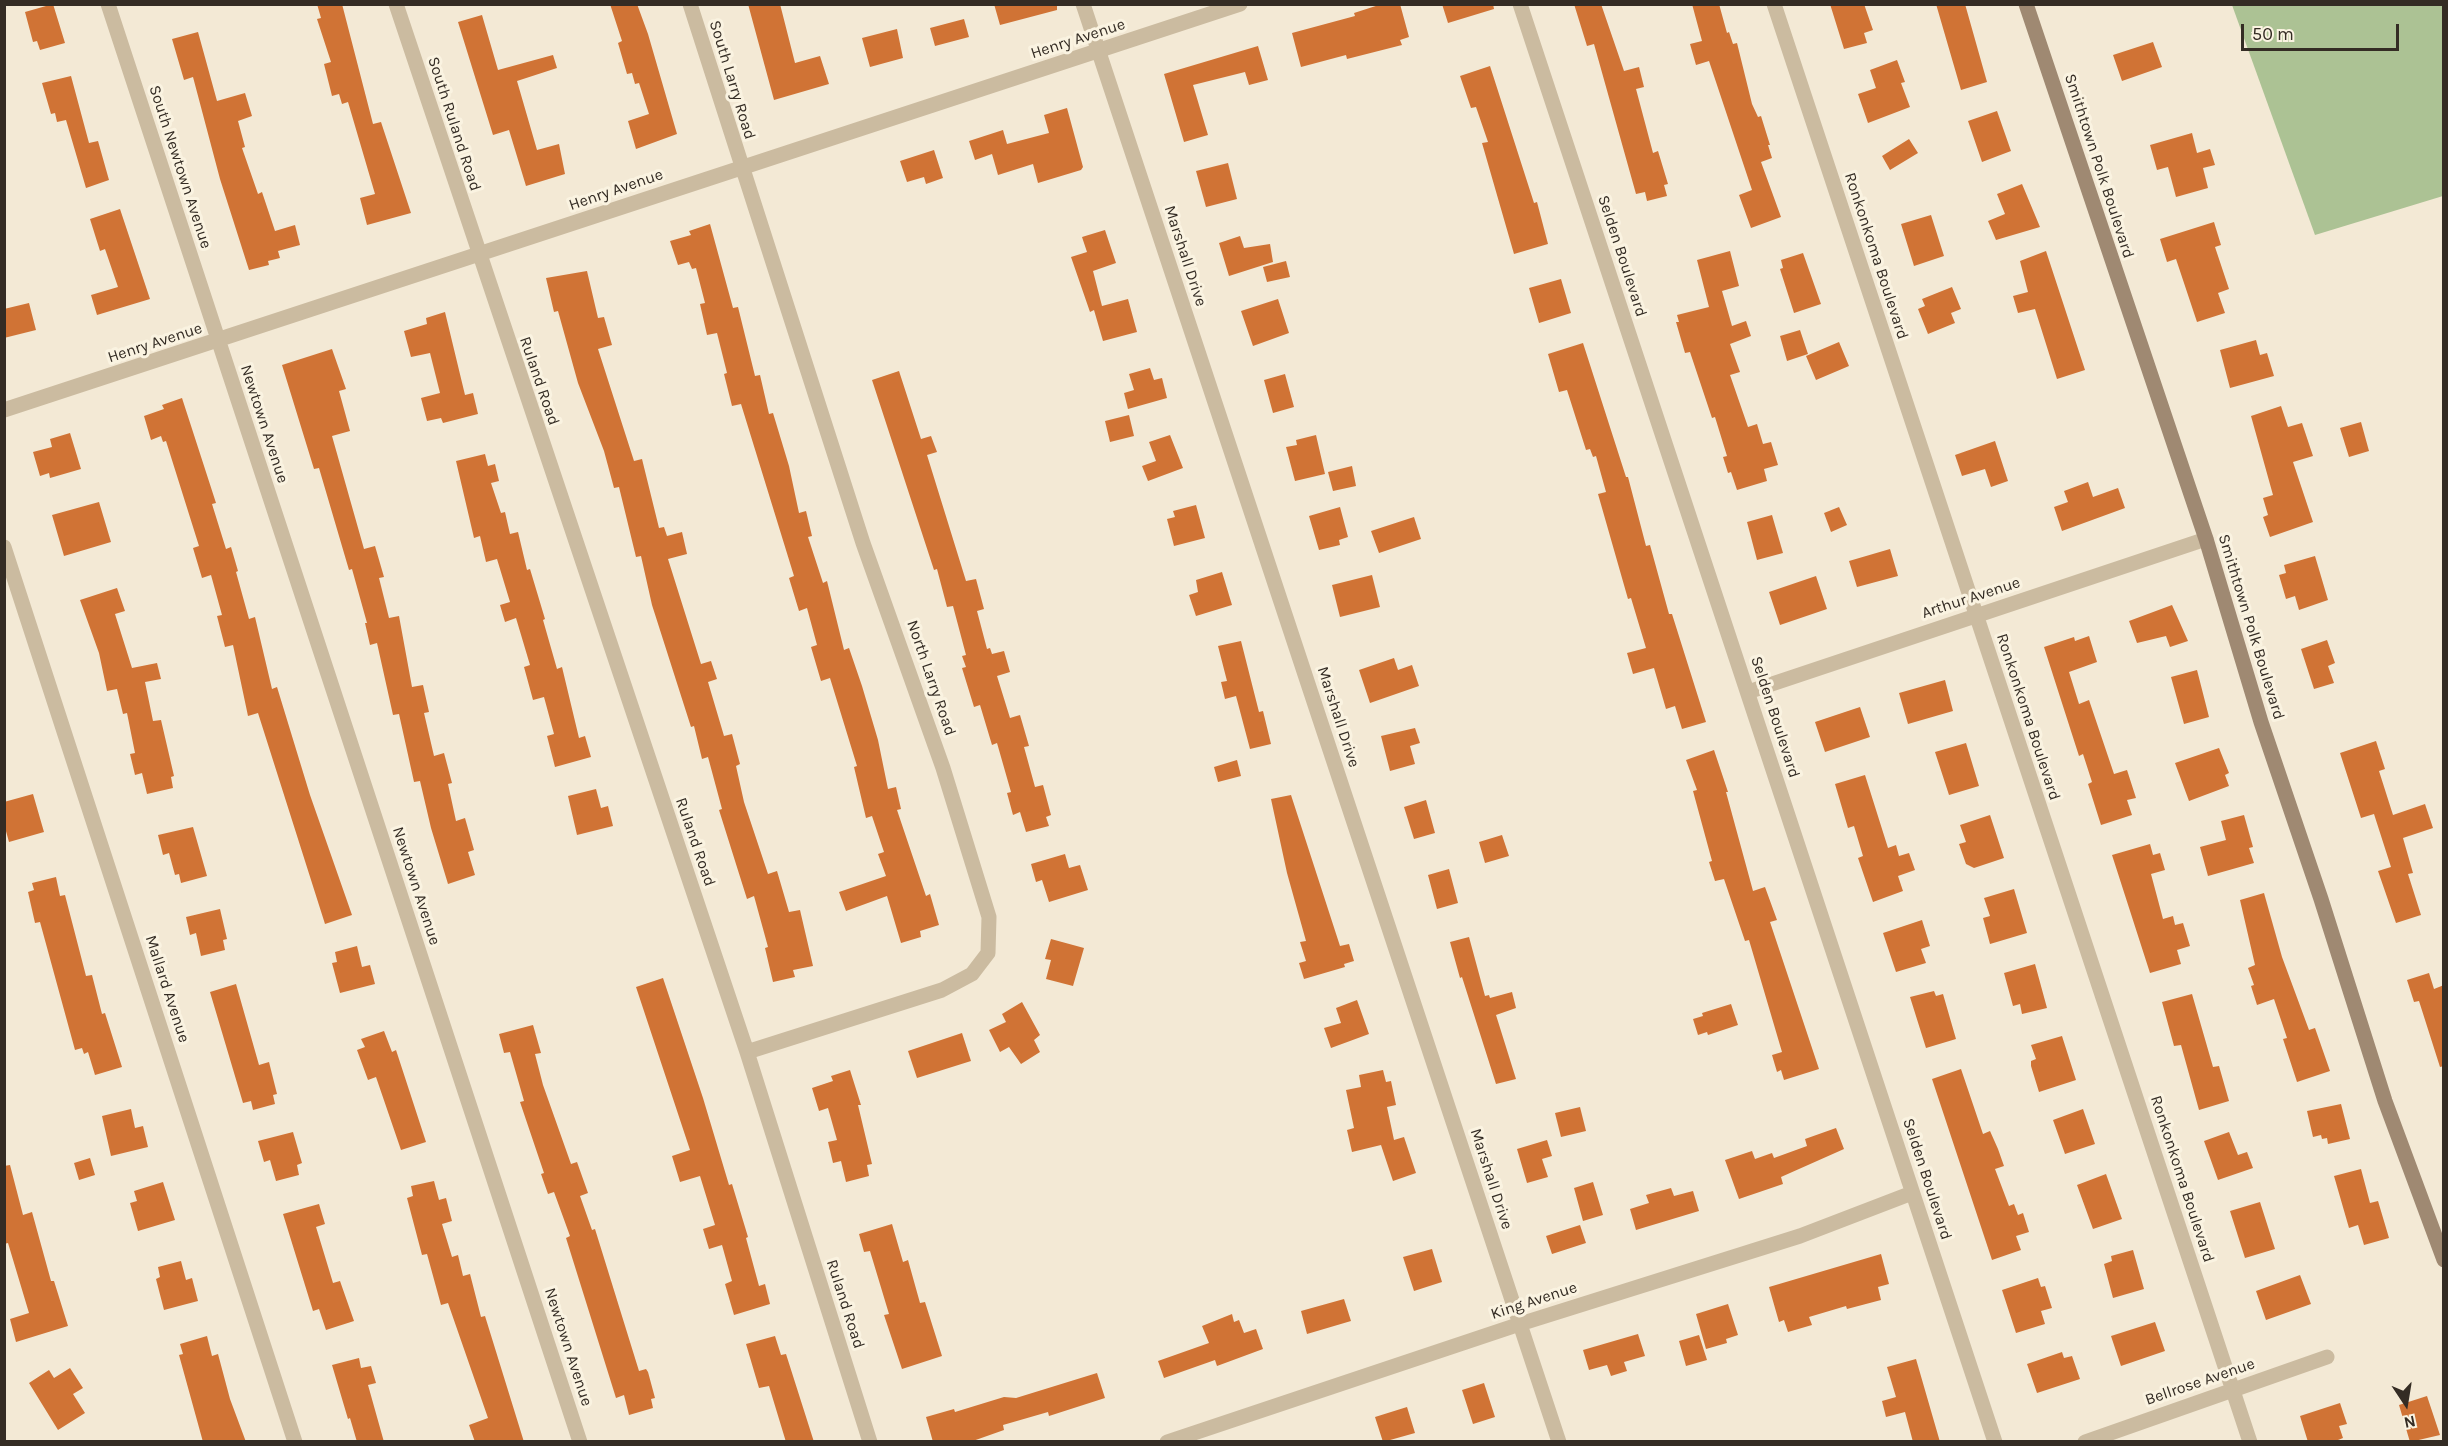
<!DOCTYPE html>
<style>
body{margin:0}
#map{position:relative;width:2448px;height:1446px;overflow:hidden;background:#f3e9d5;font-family:Karla,sans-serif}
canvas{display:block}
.frame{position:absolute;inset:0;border:6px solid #342c24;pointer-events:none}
.north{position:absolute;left:2376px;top:1374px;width:60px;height:60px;-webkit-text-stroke:4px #faf3e1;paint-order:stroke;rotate:168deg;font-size:16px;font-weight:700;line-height:24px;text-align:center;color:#342c24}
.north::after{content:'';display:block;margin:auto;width:21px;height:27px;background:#342c24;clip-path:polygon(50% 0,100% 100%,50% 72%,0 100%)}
.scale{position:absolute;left:2241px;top:24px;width:158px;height:27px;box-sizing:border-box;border:3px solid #342c24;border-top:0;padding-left:8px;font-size:18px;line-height:21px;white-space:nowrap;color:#342c24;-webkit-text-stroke:4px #faf3e1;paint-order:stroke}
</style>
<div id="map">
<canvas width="2448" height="1446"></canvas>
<div class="frame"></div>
<div class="north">N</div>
<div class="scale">50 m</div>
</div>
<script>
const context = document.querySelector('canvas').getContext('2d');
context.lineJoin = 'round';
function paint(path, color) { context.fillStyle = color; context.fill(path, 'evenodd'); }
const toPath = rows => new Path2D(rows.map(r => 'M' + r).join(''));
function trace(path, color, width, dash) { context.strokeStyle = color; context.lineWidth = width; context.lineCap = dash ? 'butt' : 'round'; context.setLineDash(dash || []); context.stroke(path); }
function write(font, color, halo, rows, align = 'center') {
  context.font = font + ' Karla,sans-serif'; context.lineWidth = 6; context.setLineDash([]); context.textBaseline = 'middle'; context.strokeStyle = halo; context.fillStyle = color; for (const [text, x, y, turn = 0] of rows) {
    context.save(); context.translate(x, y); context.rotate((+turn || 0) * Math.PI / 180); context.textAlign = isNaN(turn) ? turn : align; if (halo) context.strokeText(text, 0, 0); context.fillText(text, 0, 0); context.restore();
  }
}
paint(toPath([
 [2232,5,2443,5,2443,196,2315,235]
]), '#acc294');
paint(toPath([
 [53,4,65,43,40,50,37,41,33,42,25,12],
 [317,4,342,4,373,124,381,122,411,213,367,225,360,198,375,194,348,102,342,104,339,94,332,96,324,64,331,62,317,19,321,18],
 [610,4,637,4,648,34,677,134,636,149,628,121,649,114,639,83,635,84,632,73,627,74,618,43,622,41],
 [748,4,780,4,795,63,820,56,829,84,774,100],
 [994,4,1057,4,1057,10,1000,25],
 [1382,4,1400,4,1409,37,1400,40,1402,45,1347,59,1346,55,1301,67,1292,33,1355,16,1354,13],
 [1442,4,1493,4,1494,9,1448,23],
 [1574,4,1601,4,1624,71,1639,67,1644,87,1636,89,1653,153,1658,151,1668,184,1664,185,1667,196,1647,201,1645,192,1636,194,1594,44,1587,46],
 [1692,4,1719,4,1727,33,1729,32,1733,44,1737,43,1752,104,1758,117,1761,116,1770,145,1768,145,1772,158,1761,162,1781,217,1751,228,1739,195,1752,190,1709,61,1696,65,1690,44,1702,41],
 [1830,4,1864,4,1873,30,1864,33,1867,43,1844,49],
 [1936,4,1965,4,1987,82,1961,90],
 [482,15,498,70,553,55,557,68,517,81,537,150,559,144,565,174,526,186,509,130,493,135,458,22],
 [964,19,969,37,935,46,930,28],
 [897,29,903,58,870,67,862,38],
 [198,32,217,101,245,93,252,116,238,121,245,147,242,148,258,194,262,192,275,231,295,225,300,245,278,251,280,258,268,261,269,265,249,270,220,179,193,77,184,80,172,39],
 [2153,42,2162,67,2122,81,2113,55],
 [1258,46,1268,80,1249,85,1245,72,1193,85,1208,135,1184,142,1164,74],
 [1897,60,1905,82,1901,83,1910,107,1868,123,1858,94,1876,88,1870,70],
 [1490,66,1534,203,1537,202,1548,244,1514,254,1482,143,1488,142,1476,107,1471,108,1460,76],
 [71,76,89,143,98,141,109,180,86,188,66,120,57,122,55,113,51,114,42,83],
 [1067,108,1083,167,1081,170,1038,183,1033,164,998,175,992,154,975,160,969,141,1003,130,1007,144,1049,133,1044,115],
 [1997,111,2011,151,1982,162,1968,121],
 [2192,133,2197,153,2210,149,2215,165,2203,168,2208,188,2176,197,2168,167,2157,170,2150,145],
 [1909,139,1918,153,1890,170,1882,156],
 [934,150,943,178,926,184,924,177,907,182,900,161],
 [1228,163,1237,199,1206,207,1196,171],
 [2022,184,2040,227,1996,240,1988,221,2005,214,1997,194],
 [120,209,150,299,97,315,91,295,118,287,105,249,100,251,90,219],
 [1931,215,1944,256,1914,266,1901,224],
 [2214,222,2221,245,2215,247,2229,289,2218,293,2225,313,2197,322,2176,259,2167,262,2160,239],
 [710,224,733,308,738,307,755,376,760,375,769,414,773,413,789,466,799,513,806,511,812,536,808,537,823,583,827,581,844,650,849,648,862,686,878,740,888,789,896,787,901,809,897,810,926,896,930,894,939,925,920,931,921,937,901,943,887,896,846,911,839,892,886,876,878,854,884,852,872,816,866,818,854,767,857,766,830,678,821,681,811,647,817,645,807,608,799,611,789,578,794,576,741,404,732,406,724,374,727,373,717,333,707,335,700,304,705,303,696,268,692,269,689,262,678,265,670,241,691,235,689,231],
 [1105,230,1116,263,1093,271,1102,306,1128,299,1137,332,1103,341,1094,310,1090,312,1071,257,1087,252,1082,237],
 [1240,236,1244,248,1270,244,1273,262,1229,276,1219,243],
 [1730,251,1739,286,1722,291,1732,326,1746,321,1751,336,1730,344,1740,372,1730,375,1748,427,1757,424,1763,444,1771,442,1778,465,1764,469,1767,481,1737,490,1731,472,1728,473,1723,457,1727,456,1715,417,1712,418,1690,352,1685,353,1676,322,1679,322,1677,315,1709,307,1697,260],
 [2046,251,2085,370,2057,379,2035,309,2018,313,2013,296,2028,292,2020,261],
 [1803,253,1821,304,1794,313,1780,269,1783,268,1781,260],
 [1286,261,1290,277,1267,282,1263,267],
 [587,271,598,318,604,317,612,345,598,349,634,461,642,459,659,528,664,527,667,536,682,532,687,554,668,559,701,664,711,661,717,679,708,682,724,736,732,734,740,764,736,766,744,802,768,874,777,871,789,912,800,910,813,966,793,970,795,977,773,982,765,948,768,947,754,896,747,899,719,810,722,809,708,757,702,759,694,726,691,727,652,605,641,556,636,557,619,487,614,488,604,451,578,383,558,311,554,312,546,278],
 [1561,279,1571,313,1539,323,1529,288],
 [1952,287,1961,309,1951,313,1955,323,1928,334,1918,309,1925,306,1922,299],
 [1278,299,1289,333,1253,346,1241,311],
 [29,303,36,330,4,338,4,309],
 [445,312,465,395,473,393,478,414,443,423,441,418,427,421,421,398,440,393,430,353,411,357,404,331,427,324,426,318],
 [1800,330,1808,354,1787,361,1780,336],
 [2256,340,2260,355,2267,353,2274,376,2230,388,2220,350],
 [1839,342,1849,366,1816,380,1806,356],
 [1583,343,1626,477,1628,477,1646,546,1650,545,1669,614,1672,614,1706,722,1682,729,1675,706,1666,709,1654,668,1633,674,1627,653,1646,648,1631,598,1628,599,1598,494,1606,492,1596,456,1593,457,1590,449,1586,450,1567,390,1559,392,1548,354],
 [332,349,346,389,339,391,350,431,332,436,364,549,375,546,384,577,379,578,389,618,399,616,412,687,423,685,429,712,424,713,434,756,444,753,452,783,448,784,456,821,465,818,474,850,468,852,475,875,448,884,431,828,420,781,414,782,399,714,393,715,377,643,370,645,365,623,367,623,352,569,349,570,319,468,314,469,282,365],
 [1150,368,1154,380,1162,378,1167,398,1128,409,1124,393,1134,390,1129,374],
 [899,371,921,439,931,436,937,452,927,455,966,581,976,579,984,609,977,611,987,649,990,648,992,654,1004,651,1010,672,997,676,1010,718,1020,715,1029,746,1024,747,1035,787,1043,785,1051,815,1046,817,1049,826,1026,832,1020,812,1013,815,1007,793,1011,792,997,743,992,745,980,705,974,707,962,668,966,667,962,656,966,655,953,606,947,607,937,569,934,570,872,380],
 [1285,374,1294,407,1273,413,1264,380],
 [182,398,216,503,212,504,226,549,231,547,238,571,236,572,249,619,255,617,272,689,277,687,310,795,352,915,325,924,258,713,248,716,233,645,225,647,217,616,222,615,211,575,202,578,193,548,199,546,166,441,163,442,161,436,151,440,144,416,164,409,162,405],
 [2281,406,2288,427,2302,423,2313,456,2293,462,2313,522,2270,537,2263,517,2268,515,2263,498,2273,495,2251,416],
 [1129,415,1134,436,1110,442,1105,421],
 [2361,422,2369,451,2349,457,2340,428],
 [70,433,81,469,50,478,49,473,40,476,33,452,52,447,50,439],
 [1170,435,1183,468,1148,481,1142,466,1156,461,1149,442],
 [1316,435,1325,474,1295,481,1286,447,1297,445,1296,440],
 [1995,441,2008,481,1991,487,1985,469,1962,476,1955,455],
 [485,454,488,466,495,464,499,481,491,483,501,513,505,512,510,534,518,532,527,570,530,569,545,619,543,620,557,669,562,667,579,738,585,736,591,757,555,767,547,736,554,734,544,697,533,700,524,667,530,665,516,618,505,622,500,605,510,602,497,559,486,562,480,536,474,538,456,461],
 [1352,466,1356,486,1333,491,1328,472],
 [2088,482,2093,497,2118,488,2125,508,2062,531,2054,507,2068,502,2064,491],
 [99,502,111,542,64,556,52,515],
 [1196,505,1205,538,1174,546,1167,519,1175,517,1173,511],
 [1340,507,1348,537,1339,540,1340,545,1319,550,1309,516],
 [1839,507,1847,525,1831,532,1824,513],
 [1772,515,1783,553,1757,560,1747,522],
 [1414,517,1421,539,1379,553,1371,531],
 [1890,549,1898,576,1857,587,1849,561],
 [2315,556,2328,600,2299,610,2295,596,2286,599,2279,575,2286,573,2284,565],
 [1222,572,1232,605,1196,616,1189,595,1198,592,1196,580],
 [1372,575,1380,607,1340,617,1332,585],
 [1816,576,1827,609,1780,625,1769,592],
 [117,588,125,611,115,614,132,668,157,663,161,679,145,682,153,721,161,720,174,776,171,777,173,788,147,794,142,773,135,775,130,754,135,753,127,713,123,714,117,689,107,691,99,653,80,600],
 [2172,605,2188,641,2170,647,2166,636,2137,643,2129,621],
 [2089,636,2097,662,2069,672,2079,704,2089,700,2114,774,2127,770,2136,798,2127,800,2132,815,2101,825,2088,784,2092,782,2083,754,2079,756,2044,647,2074,637,2075,641],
 [2327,640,2335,663,2328,666,2334,683,2314,689,2301,649],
 [1241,641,1259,712,1263,711,1271,744,1250,749,1236,696,1225,699,1221,682,1227,681,1218,646],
 [1394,658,1398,670,1412,665,1419,686,1370,703,1359,670],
 [2197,670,2209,717,2184,724,2171,677],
 [1945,680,1953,711,1908,724,1899,693],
 [1860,707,1870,737,1825,752,1815,722],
 [1415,728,1420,743,1410,746,1415,764,1390,771,1381,736],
 [2376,741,2385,769,2379,771,2393,815,2425,804,2433,828,2403,838,2413,873,2408,874,2421,915,2396,923,2378,871,2391,867,2374,814,2361,818,2340,753],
 [1966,743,1979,786,1949,795,1935,752],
 [2219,748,2229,773,2225,775,2229,786,2189,801,2175,763],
 [1714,750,1728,792,1726,792,1753,891,1765,887,1777,920,1770,922,1819,1069,1784,1080,1781,1070,1777,1072,1772,1055,1782,1052,1749,940,1745,941,1724,879,1715,881,1709,862,1712,861,1693,791,1697,790,1686,760],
 [1237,760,1241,776,1218,782,1214,767],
 [1865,775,1888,848,1896,845,1899,856,1909,853,1915,870,1898,876,1903,891,1873,902,1858,858,1863,856,1854,826,1848,828,1835,784],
 [596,789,601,808,608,806,613,826,577,835,568,796],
 [33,794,44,832,9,842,4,824,4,802],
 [1291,795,1340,946,1349,944,1354,961,1344,964,1345,967,1304,979,1299,963,1306,961,1300,942,1306,941,1287,873,1271,799],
 [1426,800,1435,833,1414,839,1404,807],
 [1990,815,2004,858,1974,868,1966,864,1959,844,1966,842,1960,825],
 [2244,815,2253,847,2249,848,2254,863,2208,876,2200,847,2226,840,2221,821],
 [193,827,207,876,181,883,179,874,175,875,169,853,163,855,158,835],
 [1502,835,1509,856,1485,863,1479,842],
 [2150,844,2153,855,2160,853,2165,870,2151,874,2163,919,2173,916,2175,925,2183,923,2190,946,2177,950,2181,964,2150,973,2112,855],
 [1065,854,1069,868,1080,865,1088,890,1049,902,1042,880,1036,882,1031,864],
 [1449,869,1458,903,1437,909,1428,875],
 [56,877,60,896,65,895,86,976,92,975,102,1014,105,1013,122,1067,95,1075,88,1052,84,1054,82,1048,75,1050,40,922,35,923,28,892,34,890,32,883],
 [2014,889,2027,933,1990,944,1983,918,1990,916,1984,898],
 [2264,893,2282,957,2309,1030,2315,1028,2330,1071,2297,1082,2283,1039,2287,1038,2274,999,2257,1005,2251,986,2254,985,2248,968,2255,965,2240,900],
 [220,909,227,939,223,940,225,950,201,956,196,933,190,935,186,917],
 [1922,920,1930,946,1921,949,1926,963,1896,972,1883,933],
 [1469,937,1485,996,1489,995,1490,998,1512,992,1516,1008,1496,1015,1516,1079,1496,1084,1462,977,1460,978,1450,942],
 [1051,939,1084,948,1073,986,1046,979,1051,960,1045,959],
 [357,946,362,967,370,965,375,984,340,993,332,963,337,962,335,952],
 [2035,964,2047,1008,2022,1014,2020,1004,2013,1006,2004,973],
 [2429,973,2434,989,2444,985,2444,1066,2440,1067,2419,1001,2414,1002,2407,980],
 [663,978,703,1098,729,1185,732,1184,748,1237,746,1238,759,1286,765,1284,770,1304,734,1315,725,1284,732,1281,722,1245,709,1249,703,1229,715,1225,700,1176,680,1182,672,1156,690,1150,636,987],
 [236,984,259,1065,269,1062,277,1094,273,1095,275,1104,253,1110,251,1101,243,1103,210,992],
 [1934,991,1936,996,1943,994,1956,1039,1926,1048,1910,997],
 [2192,994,2213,1067,2219,1066,2229,1101,2199,1110,2181,1045,2174,1046,2162,1002],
 [1357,1000,1369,1034,1331,1048,1324,1028,1341,1023,1336,1008],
 [1022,1002,1040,1035,1034,1040,1040,1052,1021,1064,1009,1047,1000,1052,989,1030,1006,1022,1002,1014],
 [1731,1004,1738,1025,1708,1035,1707,1032,1698,1035,1693,1019,1703,1016,1702,1013],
 [533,1025,541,1053,535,1054,543,1085,571,1164,577,1162,588,1193,580,1196,592,1230,595,1229,639,1371,646,1369,648,1372,655,1398,651,1399,653,1408,629,1415,624,1395,616,1398,566,1238,570,1236,554,1192,548,1194,541,1174,544,1173,520,1102,524,1101,510,1052,504,1053,499,1034],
 [384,1031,392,1052,396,1050,426,1142,401,1150,376,1077,368,1080,357,1050,365,1047,361,1039],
 [962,1033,971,1061,917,1078,908,1051],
 [2062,1036,2076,1080,2039,1092,2031,1066,2031,1061,2036,1059,2031,1045],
 [1961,1069,1983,1134,1990,1131,1998,1149,2004,1166,1995,1169,2009,1206,2014,1204,2018,1215,2023,1213,2029,1232,2016,1236,2021,1250,1992,1260,1932,1079],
 [850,1070,861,1105,858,1105,872,1164,867,1165,869,1176,846,1182,841,1161,833,1163,828,1142,837,1140,828,1108,819,1111,812,1088,833,1081,831,1076],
 [1383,1070,1386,1082,1391,1081,1396,1105,1387,1107,1394,1140,1404,1137,1416,1173,1393,1181,1381,1145,1352,1152,1347,1130,1354,1128,1346,1090,1361,1087,1359,1075],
 [2341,1104,2350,1139,2328,1144,2327,1138,2322,1139,2321,1135,2313,1137,2307,1111],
 [1580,1107,1586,1131,1561,1137,1555,1113],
 [131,1109,135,1128,143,1126,148,1147,111,1156,102,1116],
 [2083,1109,2095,1144,2065,1154,2053,1120],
 [1836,1128,1844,1149,1781,1177,1783,1184,1739,1199,1725,1160,1752,1151,1755,1159,1772,1153,1774,1158,1807,1146,1805,1139],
 [293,1132,302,1163,297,1165,299,1175,276,1181,270,1160,264,1162,258,1141],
 [2229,1132,2238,1155,2247,1152,2253,1168,2218,1180,2204,1141],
 [1547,1140,1552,1156,1542,1159,1548,1177,1527,1183,1517,1149],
 [90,1158,95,1175,79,1180,74,1163],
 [10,1165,23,1215,32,1212,51,1281,54,1281,68,1326,16,1342,10,1319,29,1313,8,1243,4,1244,4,1166],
 [2361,1169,2370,1203,2378,1201,2389,1238,2364,1245,2358,1225,2349,1228,2334,1176],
 [2106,1174,2122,1219,2093,1229,2077,1185],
 [434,1181,439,1200,446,1198,452,1221,442,1224,452,1257,458,1255,463,1276,470,1274,481,1317,485,1316,524,1442,475,1442,469,1425,488,1418,448,1303,441,1305,427,1254,422,1255,407,1198,413,1196,411,1186],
 [163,1182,175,1220,138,1231,130,1203,137,1201,134,1191],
 [1593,1182,1603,1215,1583,1221,1574,1188],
 [1671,1188,1674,1196,1693,1191,1699,1211,1636,1230,1630,1209,1649,1203,1646,1195],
 [2260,1202,2275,1249,2245,1258,2230,1211],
 [319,1204,325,1224,316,1227,333,1283,340,1281,354,1321,326,1330,319,1309,313,1311,283,1214],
 [892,1224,903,1262,908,1260,920,1303,925,1302,942,1356,902,1369,884,1315,889,1314,870,1251,864,1252,859,1234],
 [1580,1225,1586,1243,1552,1254,1546,1236],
 [1432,1249,1442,1282,1414,1291,1403,1257],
 [2133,1250,2144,1289,2113,1298,2104,1264,2112,1261,2111,1256],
 [1881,1254,1889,1284,1878,1287,1881,1300,1847,1309,1846,1306,1809,1317,1812,1325,1788,1332,1784,1320,1779,1322,1769,1287],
 [181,1261,186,1280,192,1278,198,1301,164,1310,156,1279,160,1277,158,1267],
 [2300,1275,2311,1304,2266,1320,2256,1291],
 [2038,1278,2041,1287,2045,1286,2052,1308,2041,1311,2045,1324,2016,1333,2002,1290],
 [1344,1299,1351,1321,1307,1334,1301,1311],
 [1728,1304,1738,1335,1726,1339,1727,1343,1706,1349,1696,1314],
 [1232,1314,1234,1322,1239,1320,1244,1333,1256,1329,1263,1349,1217,1366,1215,1360,1164,1378,1158,1361,1209,1343,1202,1326],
 [2155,1322,2165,1351,2121,1366,2111,1336],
 [1638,1334,1645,1356,1624,1362,1627,1371,1611,1376,1607,1365,1589,1370,1583,1350],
 [1699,1335,1707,1360,1686,1366,1679,1341],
 [207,1336,212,1356,218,1354,230,1399,246,1442,203,1442,179,1355,183,1354,180,1344],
 [775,1336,781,1355,786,1354,814,1442,786,1442,769,1386,759,1388,746,1344],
 [2062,1352,2064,1358,2072,1356,2080,1379,2037,1393,2027,1364],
 [359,1358,361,1368,371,1366,376,1383,368,1385,384,1442,357,1442,350,1418,348,1419,332,1365],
 [1916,1359,1940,1442,1913,1442,1905,1412,1886,1417,1882,1401,1896,1397,1887,1367],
 [70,1368,83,1388,73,1394,85,1413,58,1430,29,1383,49,1370,54,1378],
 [1097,1373,1105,1398,1049,1416,1048,1412,1003,1425,1004,1430,970,1442,933,1442,926,1417,954,1409,955,1412,1004,1397,1016,1398],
 [1484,1383,1495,1417,1473,1424,1462,1390],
 [2427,1396,2440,1435,2410,1442,2399,1405],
 [2340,1403,2347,1424,2339,1426,2343,1438,2333,1442,2308,1442,2300,1416],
 [1407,1407,1415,1433,1383,1442,1375,1417]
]), '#d07335');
trace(toPath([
 [108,4,580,1442],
 [396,4,747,1052,870,1442],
 [690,4,863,543,943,768,989,917,988,953,972,974,942,990,747,1052],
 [1083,4,1559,1442],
 [1520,4,1995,1442],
 [1774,4,2250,1442],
 [4,410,1240,4],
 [4,547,295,1442],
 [1748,692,2206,539],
 [1167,1442,1520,1324,1800,1236,1912,1193],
 [2085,1442,2327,1357]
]), '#cbbba0', 15);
trace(toPath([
 [2026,4,2206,539,2261,722,2321,899,2385,1101,2444,1260]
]), '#9f8972', 15);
write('16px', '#342c24', '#faf3e1', [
 ["Henry Avenue",1078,39,-18],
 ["South Larry Road",732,80,73],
 ["South Ruland Road",454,124,72],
 ["Smithtown Polk Boulevard",2099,166,72],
 ["South Newtown Avenue",180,167,72],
 ["Henry Avenue",616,190,-19],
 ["Marshall Drive",1185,256,72],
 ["Selden Boulevard",1622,256,72],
 ["Ronkonkoma Boulevard",1876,256,72],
 ["Henry Avenue",155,343,-18],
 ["Ruland Road",539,381,71],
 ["Newtown Avenue",264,424,72],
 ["Arthur Avenue",1971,598,-18],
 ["Smithtown Polk Boulevard",2251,627,73],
 ["North Larry Road",931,678,71],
 ["Marshall Drive",1338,717,72],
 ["Selden Boulevard",1775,717,72],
 ["Ronkonkoma Boulevard",2028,717,72],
 ["Ruland Road",695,842,71],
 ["Newtown Avenue",416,886,72],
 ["Mallard Avenue",167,989,72],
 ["Marshall Drive",1491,1179,72],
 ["Selden Boulevard",1927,1179,72],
 ["Ronkonkoma Boulevard",2182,1179,72],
 ["King Avenue",1534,1301,-18],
 ["Ruland Road",845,1304,72],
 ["Newtown Avenue",568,1347,72],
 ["Bellrose Avenue",2200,1382,-19]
]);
</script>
